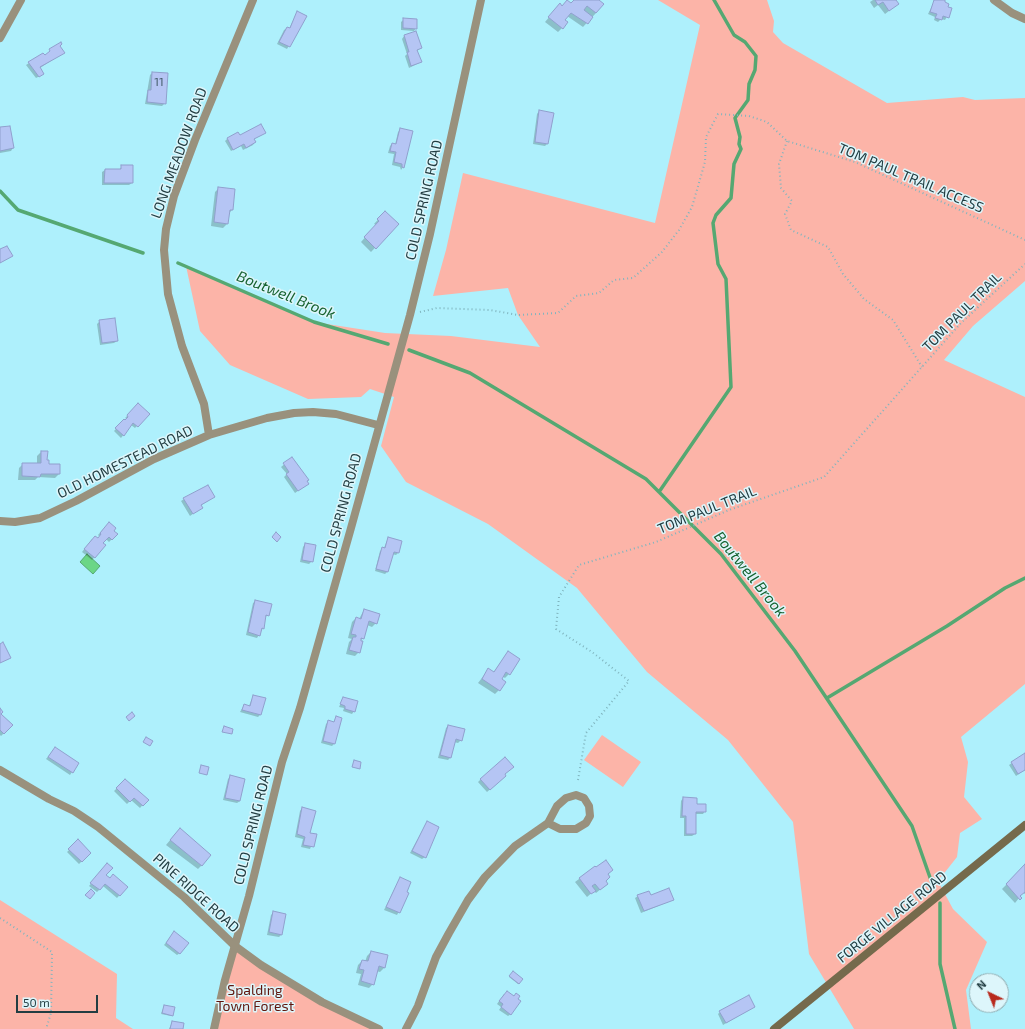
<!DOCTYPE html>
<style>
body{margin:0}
#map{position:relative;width:1025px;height:1029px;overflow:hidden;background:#aef0fc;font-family:"Exo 2",sans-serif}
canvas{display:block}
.north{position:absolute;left:969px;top:973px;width:40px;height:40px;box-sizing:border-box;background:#ddf6fb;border:1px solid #92acb1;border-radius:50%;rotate:317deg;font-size:11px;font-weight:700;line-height:16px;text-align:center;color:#223d42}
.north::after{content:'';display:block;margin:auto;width:14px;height:18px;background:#b82a1d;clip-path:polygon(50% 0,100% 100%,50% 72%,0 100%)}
.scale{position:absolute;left:16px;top:995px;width:82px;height:18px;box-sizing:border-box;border:2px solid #223d42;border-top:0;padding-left:5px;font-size:12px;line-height:14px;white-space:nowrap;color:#223d42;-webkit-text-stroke:3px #ddf6fb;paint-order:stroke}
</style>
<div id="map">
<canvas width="1025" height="1029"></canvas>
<div class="north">N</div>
<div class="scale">50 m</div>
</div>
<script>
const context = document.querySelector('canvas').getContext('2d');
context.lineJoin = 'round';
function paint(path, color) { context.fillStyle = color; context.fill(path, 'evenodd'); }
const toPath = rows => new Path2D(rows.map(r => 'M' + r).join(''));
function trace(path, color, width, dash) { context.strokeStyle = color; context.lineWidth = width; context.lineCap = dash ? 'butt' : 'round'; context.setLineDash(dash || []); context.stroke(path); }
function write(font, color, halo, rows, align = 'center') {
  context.font = font + ' "Exo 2",sans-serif'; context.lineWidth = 3; context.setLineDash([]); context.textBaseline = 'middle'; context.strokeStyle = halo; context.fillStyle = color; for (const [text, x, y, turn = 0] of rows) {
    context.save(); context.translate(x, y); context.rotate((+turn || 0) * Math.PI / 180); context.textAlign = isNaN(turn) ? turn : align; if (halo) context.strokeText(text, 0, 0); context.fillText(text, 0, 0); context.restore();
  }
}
paint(toPath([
 [658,0,767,0,774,21,773,32,783,43,887,103,963,97,975,100,1025,98,1025,281,973,326,944,360,1025,397,1025,684,961,737,968,762,964,797,982,819,960,833,957,857,938,881,953,909,987,942,966,990,971,1029,854,1029,809,954,793,822,728,740,647,672,577,588,488,524,406,482,381,446,394,397,370,389,361,397,308,399,230,365,200,331,186,266,314,322,385,333,451,336,540,347,518,315,508,288,433,296,446,250,463,173,655,223,700,25],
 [602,735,641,762,623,787,584,760],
 [0,900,117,974,116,1018,133,1029,0,1029],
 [235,946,261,965,379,1029,214,1029]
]), '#fcb4a8');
const water = toPath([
 [87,554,100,566,93,574,80,562,87,554]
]);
paint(water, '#6bd686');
trace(water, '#55a872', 1);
paint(toPath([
 [575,0,598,0,596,13,583,27,567,16,564,20,567,23,558,32,545,22,556,9,571,4],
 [873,0,895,0,898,4,885,14,878,5,874,8,870,2],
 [935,0,944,0,946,7,951,9,945,20,941,19,938,22,934,20,935,17,928,14],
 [297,12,306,16,287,49,277,44,284,30,287,28,289,29],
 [404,19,416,28,414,31,401,30,401,22],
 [404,36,421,48,417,51,421,62,409,68,405,56,407,54,402,39],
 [59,46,63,53,40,68,40,76,36,78,26,65,43,54,44,56,48,54,50,50],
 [152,73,165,103,162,106,145,104,150,75],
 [539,111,547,144,545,146,533,144,537,114],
 [0,128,13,148,11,151,0,153],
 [401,129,403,167,401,170,400,167,392,165,394,154,388,153,390,146,392,144,395,145,398,132],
 [265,133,254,139,255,142,253,145,243,150,241,146,231,151,225,141,228,138],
 [122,166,132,183,129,185,102,185,102,172,105,170,119,170],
 [219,188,232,210,229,213,227,224,223,228,211,226,215,192],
 [385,212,398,224,371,252,361,242,376,225,374,224],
 [100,321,117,341,114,343,100,345,97,324],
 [138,405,148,414,135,428,131,425,121,438,114,431,124,420,125,421,127,419,125,418],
 [41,452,48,465,59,474,55,478,38,477,35,480,18,480,19,468,23,464,37,464,37,456],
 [292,458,305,486,295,493,284,477,287,474,281,467],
 [184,499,211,499,200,506,201,508,190,516,181,501],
 [107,525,112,539,109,542,106,539,102,543,105,545,92,560,82,552,92,539,98,539,100,537,98,535],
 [388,538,398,553,396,555,392,554,388,571,385,574,375,571,380,551,384,548],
 [305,544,312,561,309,564,300,562,303,547],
 [256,601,268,615,264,618,263,628,257,638,246,635,253,603],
 [364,610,376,623,372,627,367,625,363,638,360,641,359,652,355,656,346,654,349,642,352,639,348,638,352,622,356,618,359,619],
 [508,652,509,674,505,678,502,676,499,690,495,694,478,683,488,670,493,673],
 [253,696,264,699,260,715,258,717,240,712,244,705,249,706],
 [343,698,354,711,352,714,343,711,344,708,339,707],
 [0,714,12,725,1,736,0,735],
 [336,717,334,744,332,746,321,743,326,724,329,721,333,723],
 [448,726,461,740,458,743,454,742,450,758,448,760,438,758,446,728],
 [55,748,78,763,70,775,46,759],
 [1025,754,1025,770,1016,776,1009,765],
 [503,774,505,776,487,792,478,782,481,779],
 [230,777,240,801,237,803,223,800,228,779],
 [125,780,147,800,140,808,131,800,127,804,114,791],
 [683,798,705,811,703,814,695,814,695,834,692,836,684,836,684,818,680,818,681,801],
 [302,808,309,833,316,835,310,849,301,847,303,839,295,837,300,811],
 [427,822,425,857,422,859,410,853],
 [176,833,202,865,198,869,166,845],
 [78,841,90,853,79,864,67,852],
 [1025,866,1025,894,1023,893,1015,903,1002,889],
 [105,867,105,875,127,887,117,898,103,886,97,892,89,886],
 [595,867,607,875,605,881,607,884,596,893,594,891,587,897,575,882],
 [400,878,406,893,408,894,397,915,384,910],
 [638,896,650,896,673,900,641,913,635,898],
 [273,913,282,934,279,937,267,935,271,915],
 [172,935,180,953,177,955,164,945],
 [371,952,384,968,380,972,376,971,373,984,369,988,358,985,361,974,356,973,358,965,362,961,365,962,367,956],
 [514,972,522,979,518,984,509,977],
 [504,994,511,1014,508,1016,499,1010,501,1007,497,1004],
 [164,1006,172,1015,171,1016,161,1014],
 [754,1007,723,1025,718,1014,720,1012],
 [172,1022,182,1029,169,1029]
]), '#0003');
trace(toPath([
 [0,191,18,210,143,253],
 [178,263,314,322,388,344],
 [409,350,470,373,646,479,721,554,795,651,912,826,933,886],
 [659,492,731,387,726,279,718,264,713,223,716,215,731,198,734,164,741,149,739,144,740,137,735,118,748,100,749,84,755,70,756,56,745,42,734,35,714,0],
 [827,698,947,626,1005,588,1025,578],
 [940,903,940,964,955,1029]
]), '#55a872', 3.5);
const building = toPath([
 [567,0,571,3,574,0,599,0,604,4,596,13,587,6,584,10,593,17,588,24,571,13,565,20,568,22,563,29,548,17,560,3,562,6,567,0],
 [875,0,896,0,899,4,889,11,883,2,878,5,875,0],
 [934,0,945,0,945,2,949,4,948,7,952,8,949,18,943,16,942,20,935,18,937,14,930,12,934,0],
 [297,11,307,16,290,47,279,42,287,27,290,28,297,11],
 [403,18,417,19,417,29,403,28,403,18],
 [416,31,422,48,417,50,422,62,411,66,407,52,409,52,404,35,416,31],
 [61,42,62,44,60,46,65,53,40,67,44,74,39,77,28,62,43,53,45,55,50,51,49,49,61,42],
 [152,72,168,73,166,104,147,102,148,90,151,90,152,72],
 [539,110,554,113,548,144,535,142,539,110],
 [261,124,266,133,254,139,256,142,246,148,244,144,233,150,227,138,238,132,240,135,261,124],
 [10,126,14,148,0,151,0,127,10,126],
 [400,128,413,131,404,168,402,167,402,164,394,162,396,152,390,151,392,143,396,144,400,128],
 [121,165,133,165,133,183,104,183,105,169,121,169,121,165],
 [218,187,235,189,233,210,230,210,228,224,214,222,218,187],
 [385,211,399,224,376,249,364,237,379,221,377,219,385,211],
 [7,246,13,256,0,263,0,249,7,246],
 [115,318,118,341,102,343,99,320,115,318],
 [138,403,150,414,138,427,133,423,124,436,115,428,124,419,125,420,128,417,127,415,138,403],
 [41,451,48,451,47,460,49,460,49,464,60,464,60,474,41,474,40,477,22,476,22,463,41,463,41,451],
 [292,457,309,480,307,481,309,484,298,491,286,474,289,472,283,463,292,457],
 [208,485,215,497,201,505,203,508,193,514,183,498,208,485],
 [109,522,116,528,114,531,118,534,112,540,109,537,103,543,106,545,95,558,84,549,95,536,98,538,101,534,100,533,109,522],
 [276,532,281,537,277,542,272,537,276,532],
 [388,537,402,541,399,553,394,552,388,572,376,569,382,547,385,548,388,537],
 [305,543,316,545,313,562,302,560,305,543],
 [255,600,272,604,269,616,266,615,264,629,262,628,260,636,248,632,255,600],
 [364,609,380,614,377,624,369,621,364,639,361,638,361,641,363,641,360,653,349,650,353,637,356,637,356,635,351,634,356,617,361,619,364,609],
 [3,642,11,658,0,663,0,644,3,642],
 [508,651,520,659,510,675,506,672,502,679,506,682,500,691,482,679,488,668,494,672,508,651],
 [253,695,266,698,261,715,242,710,244,704,250,706,253,695],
 [343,697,358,701,355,712,345,709,345,706,340,704,343,697],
 [0,708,3,712,1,714,13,725,4,734,0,730,0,708],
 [132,712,135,716,129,721,126,717,132,712],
 [336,716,342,718,335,744,323,741,328,720,334,722,336,716],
 [448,725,465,729,462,741,456,739,451,758,440,755,448,725],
 [224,726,233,729,232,734,222,732,224,726],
 [146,737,153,741,150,746,143,742,146,737],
 [55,747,79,763,73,773,48,757,55,747],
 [1025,753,1025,770,1018,774,1011,762,1025,753],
 [505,757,514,767,505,774,506,776,490,790,480,779,505,757],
 [354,760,361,762,360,769,352,767,354,760],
 [201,765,209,767,207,775,199,773,201,765],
 [230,775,245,779,240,801,225,798,230,775],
 [125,779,149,800,143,806,134,798,130,802,116,788,125,779],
 [683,797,697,798,697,804,706,804,706,812,696,812,696,834,686,834,686,816,682,816,683,797],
 [302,807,316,811,310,833,317,834,314,847,303,845,305,837,297,834,302,807],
 [427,821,439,827,426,858,412,851,427,821],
 [180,828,211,855,202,866,170,840,180,828],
 [78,839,91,853,82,862,68,849,78,839],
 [606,860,613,870,608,874,610,877,606,881,608,884,600,890,595,884,592,886,596,891,591,894,579,878,595,866,596,867,606,860],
 [107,863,113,868,106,875,110,878,113,874,128,887,120,896,105,884,100,890,90,883,107,863],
 [1025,864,1025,892,1020,896,1022,898,1020,900,1006,884,1025,864],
 [400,877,411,882,407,892,409,893,400,913,386,907,400,877],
 [669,888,674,900,644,911,637,895,649,891,651,895,669,888],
 [91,889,95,893,90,899,85,895,91,889],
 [273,911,286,914,282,935,269,932,273,911],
 [174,931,189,943,180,954,166,943,174,931],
 [371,951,388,955,385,968,379,966,374,985,361,981,364,970,359,969,362,960,368,961,371,951],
 [513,971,523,979,519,984,509,976,513,971],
 [507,991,514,996,516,993,520,996,518,999,521,1001,511,1015,501,1007,503,1004,499,1001,507,991],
 [749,995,755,1007,726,1023,719,1011,749,995],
 [164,1005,175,1007,173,1016,162,1013,164,1005],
 [172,1021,184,1023,183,1029,170,1029,172,1021]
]);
paint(building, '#b5c5f4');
trace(building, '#90a0cd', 1);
trace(toPath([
 [787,141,779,164,781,188,792,201,785,214,791,230,828,247,843,274,864,299,893,320,922,367],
 [420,312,437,308,490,310,518,315,558,313,576,296,599,293,614,280,633,278,662,252,679,230,692,207,705,162,706,137,718,114,749,116,767,122,787,141,855,162,1025,240],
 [578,780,586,733,629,681,592,652,556,629,559,597,579,565,656,542,729,510,824,477,961,323,1025,264],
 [0,918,52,952,51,1013,46,1029]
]), '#80b5bf', 2, [1, 3]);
trace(toPath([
 [994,0,1012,13,1025,19],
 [0,38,21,0],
 [209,435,204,404,182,346,168,294,164,250,166,229,174,196,195,140,253,0],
 [0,521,15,522,40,518,76,501,154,459,209,435,267,418,294,413,313,412,336,414,378,425],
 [0,770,49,799,74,811,98,827,184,897,235,946,261,965,322,1002,379,1029],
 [406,1029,418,1006,436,957,449,933,468,900,485,877,515,846,548,823,557,806,566,798,576,795,584,798,589,806,590,816,586,823,576,829,560,829,548,823]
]), '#99917d', 8);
trace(toPath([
 [214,1029,225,980,249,896,282,762,300,708,351,528,410,315,430,234,481,0]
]), '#99917d', 8);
trace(toPath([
 [774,1029,1025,825]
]), '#756a4c', 8);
write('12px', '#475f6e', null, [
 ["11",159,82]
]);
write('14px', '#223d42', '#ddf6fb', [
 ["LONG MEADOW ROAD",179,153,-70],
 ["TOM PAUL TRAIL ACCESS",911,178,23],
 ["COLD SPRING ROAD",424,200,-77],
 ["TOM PAUL TRAIL",962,312,-45],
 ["OLD HOMESTEAD ROAD",125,462,-26],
 ["TOM PAUL TRAIL",707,510,-22],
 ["COLD SPRING ROAD",341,513,-75],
 ["COLD SPRING ROAD",253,825,-76],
 ["PINE RIDGE ROAD",196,893,42],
 ["FORGE VILLAGE ROAD",892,917,-39]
]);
write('14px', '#60160e', '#ddf6fb', [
 ["Spalding",255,990],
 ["Town Forest",255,1006]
]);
write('italic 15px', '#166230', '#ddf6fb', [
 ["Boutwell Brook",286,295,22],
 ["Boutwell Brook",750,574,51]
]);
</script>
